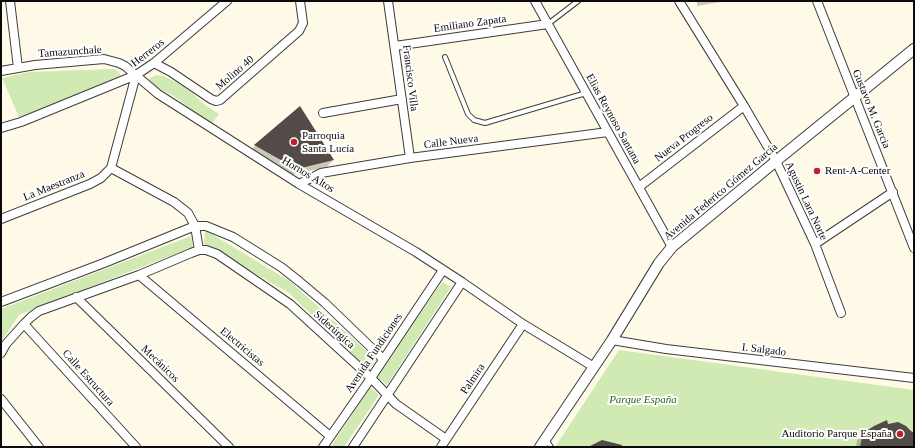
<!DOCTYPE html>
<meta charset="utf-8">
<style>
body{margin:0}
#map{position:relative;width:915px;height:448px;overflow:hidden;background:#fffae8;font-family:"Times New Roman",serif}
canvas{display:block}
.frame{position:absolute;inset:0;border:2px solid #0a0a0a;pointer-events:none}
</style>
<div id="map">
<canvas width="915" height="448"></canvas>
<div class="frame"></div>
</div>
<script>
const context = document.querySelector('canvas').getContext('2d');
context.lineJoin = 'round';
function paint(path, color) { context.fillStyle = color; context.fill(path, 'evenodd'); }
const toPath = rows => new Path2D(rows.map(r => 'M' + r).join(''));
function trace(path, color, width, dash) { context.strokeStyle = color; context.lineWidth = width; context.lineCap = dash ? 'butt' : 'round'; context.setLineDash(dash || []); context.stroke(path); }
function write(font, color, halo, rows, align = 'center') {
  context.font = font + ' "Times New Roman",serif'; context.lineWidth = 4; context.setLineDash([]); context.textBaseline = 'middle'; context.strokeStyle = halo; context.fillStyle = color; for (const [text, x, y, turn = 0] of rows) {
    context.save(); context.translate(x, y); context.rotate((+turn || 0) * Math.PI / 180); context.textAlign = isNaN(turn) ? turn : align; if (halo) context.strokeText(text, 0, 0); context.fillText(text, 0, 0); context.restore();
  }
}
paint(toPath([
 [113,69,116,70,119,72,121,77,120,78,113,84,19,117,2,78,29,72],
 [157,75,164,76,178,83,191,92,205,105,219,114,211,125,175,97,162,90,152,87,149,82,150,79,152,77],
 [205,230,291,282,376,360,369,370,289,293,204,244],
 [191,236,193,247,19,315,1,342,1,309],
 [442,282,451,287,387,385,376,376],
 [619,350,914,390,914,447,555,447],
 [370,387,379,395,344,447,331,447]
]), '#d1e9b2');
paint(toPath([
 [697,1,727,1,697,6],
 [300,107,333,160,327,167,290,175,248,152],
 [888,425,914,434,914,447,856,447,857,441,864,434]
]), '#0003');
paint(toPath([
 [300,106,334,160,297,169,254,145],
 [887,420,888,424,898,422,906,426,911,431,914,433,914,447,860,447,863,433,874,426],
 [602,440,622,445,622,447,588,447]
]), '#534b47');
const service = toPath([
 [548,24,578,1],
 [445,57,468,114,474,120,485,123,586,93],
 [546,439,551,447]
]);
const minor = toPath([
 [10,1,18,68],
 [388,1,410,158],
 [535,1,672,247],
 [679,1,744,106,776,161,815,244,841,313],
 [817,1,914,248],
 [395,46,548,24],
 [154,63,171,72,211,99,216,101,220,100,299,31,303,23,300,1],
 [1,71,35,65,104,59,119,63,125,66,158,94,299,184,416,252,462,282,523,324,594,367],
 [323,113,402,99],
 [1,128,21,122,136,75],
 [111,168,174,202,188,213,195,226,199,250],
 [299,184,321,173,410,158,608,132],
 [639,187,744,106],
 [1,219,90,184,101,178,111,168,136,75,154,63,227,1],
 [815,244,893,192],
 [139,275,330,436],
 [76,297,229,447],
 [1,302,104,263,195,226,206,226,233,237,281,267,300,282,325,303,383,359],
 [24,324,136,447],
 [612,340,666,349,914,378],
 [1,353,6,344,24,324,31,317,39,311,139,275,191,253,199,250,206,250,217,254,290,304,371,378,396,404,446,439],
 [1,399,39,447],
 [323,447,371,378,443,270],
 [353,447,462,282],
 [441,447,523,324]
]);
const tertiary = toPath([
 [540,447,612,340,659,263,672,247,776,161,914,49]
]);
trace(service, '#3d3d3d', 6);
trace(minor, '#3d3d3d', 10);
trace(tertiary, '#3d3d3d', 12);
trace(service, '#fff', 4);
trace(minor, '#fff', 8);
trace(tertiary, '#fff', 10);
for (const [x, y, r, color] of [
 [294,142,4,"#bd202d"],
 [817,171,4,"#bd202d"],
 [900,434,4,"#bd202d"]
]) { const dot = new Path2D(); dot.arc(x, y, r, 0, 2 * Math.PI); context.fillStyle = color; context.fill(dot); trace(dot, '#fff', 1.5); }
write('11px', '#0a0a0a', '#fff', [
 ["Emiliano Zapata",470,24,-8],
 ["Tamazunchale",70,52,-4],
 ["Herreros",148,53,-38],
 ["Molino 40",235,73,-41],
 ["Francisco Villa",410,78,83],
 ["Gustavo M. Garcia",871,109,68],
 ["Elias Reynoso Santana",613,119,61],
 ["Nueva Progreso",684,138,-38],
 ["Calle Nueva",451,142,-7],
 ["Hornos Altos",308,175,31],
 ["La Maestranza",54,186,-22],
 ["Avenida Federico Gómez García",721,192,-40],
 ["Agustin Lara Norte",806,201,65],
 ["Siderúrgica",334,330,42],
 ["Electricistas",242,347,40],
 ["I. Salgado",764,350,7],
 ["Avenida Fundiciones",374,353,-56],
 ["Mecánicos",160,364,44],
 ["Calle Estructura",88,378,48],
 ["Palmira",473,379,-56]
]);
write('11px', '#0a0a0a', '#fff', [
 ["Parroquia",302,136],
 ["Santa Lucía",302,149],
 ["Rent-A-Center",825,171],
 ["Auditorio Parque España",892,434,"right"]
], 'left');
write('italic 11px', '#2c631a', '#fff', [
 ["Parque España",643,400]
]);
</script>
